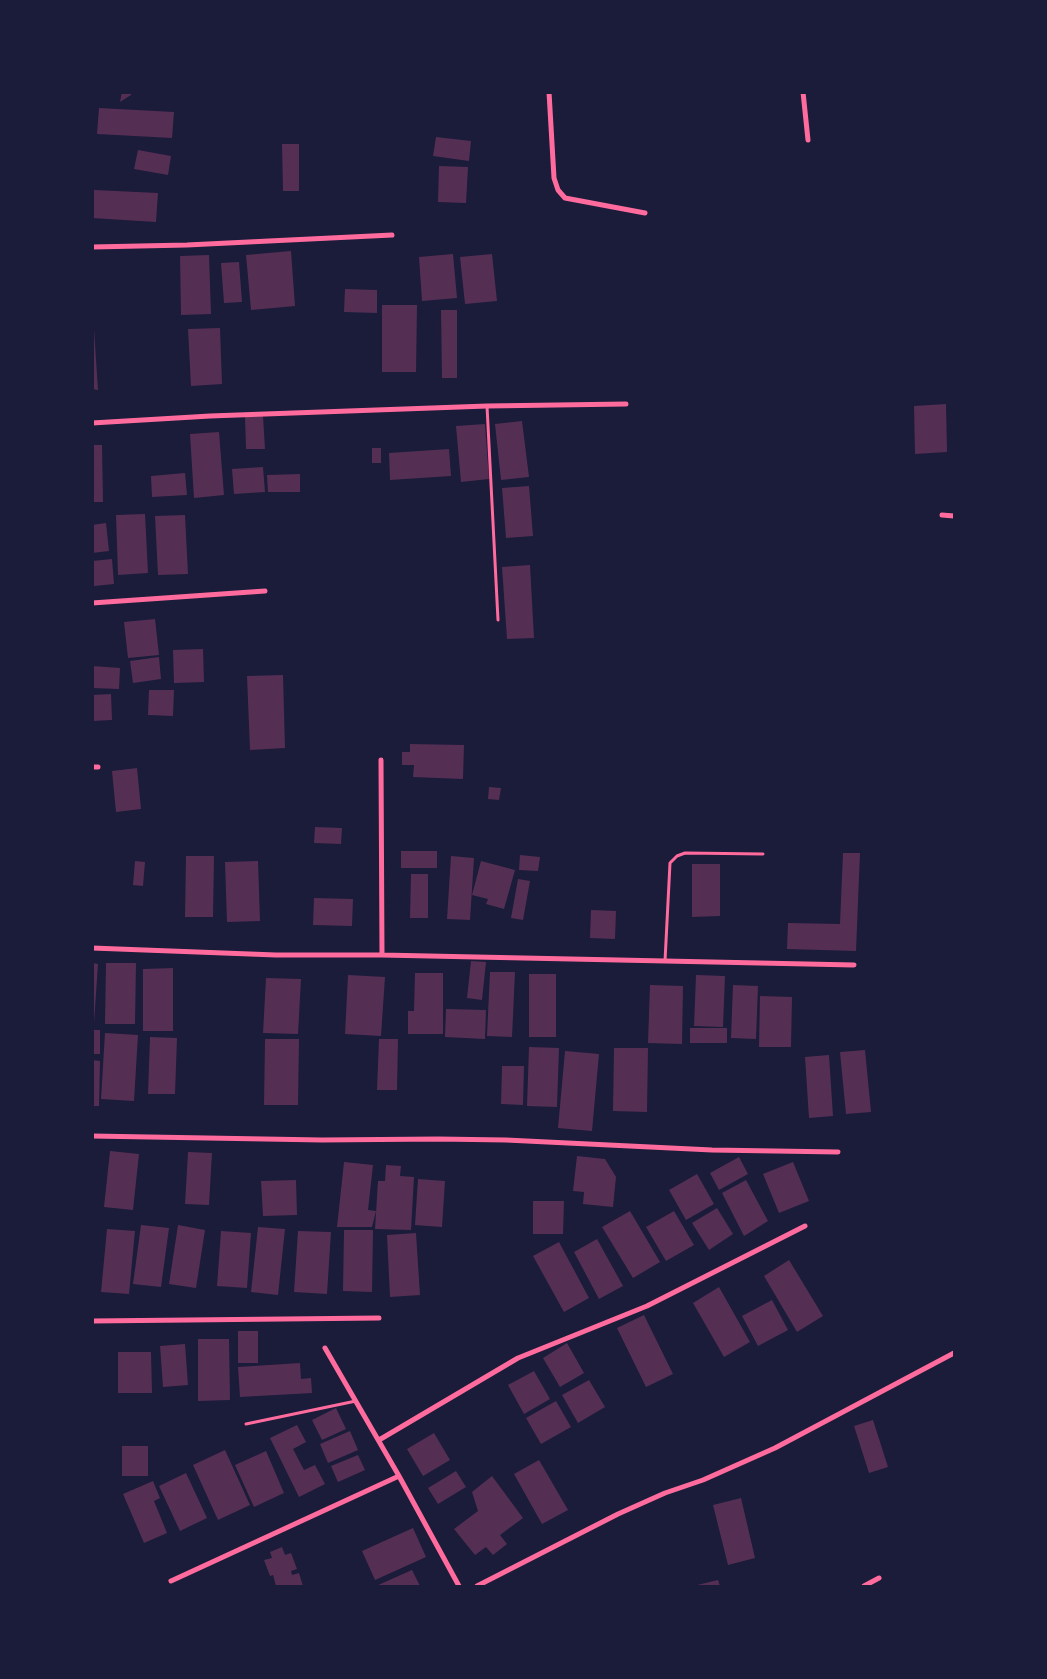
<!DOCTYPE html>
<style>
body{margin:0}
#map{position:relative;width:1047px;height:1679px;overflow:hidden;background:#1b1b3a;font-family:Jost,sans-serif}
canvas{display:block}
.frame{position:absolute;inset:0;border:94px solid #1b1b3a;pointer-events:none}
</style>
<div id="map">
<canvas width="1047" height="1679"></canvas>
<div class="frame"></div>
</div>
<script>
const context = document.querySelector('canvas').getContext('2d');
context.lineJoin = 'round';
function paint(path, color) { context.fillStyle = color; context.fill(path, 'evenodd'); }
const toPath = rows => new Path2D(rows.map(r => 'M' + r).join(''));
function trace(path, color, width, dash) { context.strokeStyle = color; context.lineWidth = width; context.lineCap = dash ? 'butt' : 'round'; context.setLineDash(dash || []); context.stroke(path); }
paint(toPath([
 [122,92,132,92,131,95,120,102],
 [99,108,174,112,172,138,97,134],
 [436,137,471,141,469,161,433,156],
 [282,144,299,144,299,191,283,191],
 [138,150,171,156,168,175,134,169],
 [439,166,468,167,466,203,438,202],
 [94,190,158,193,156,222,92,218],
 [291,251,295,306,251,310,246,255],
 [453,254,457,298,422,301,419,257],
 [492,254,497,301,465,304,460,257],
 [209,255,211,314,181,315,180,256],
 [239,262,242,302,224,303,221,263],
 [345,289,377,290,377,313,344,312],
 [382,305,417,305,416,372,382,372],
 [441,310,457,310,457,378,442,378],
 [220,328,222,384,191,386,188,329],
 [92,329,94,329,98,390,92,389],
 [946,404,947,452,915,454,914,406],
 [263,416,265,449,246,449,245,417],
 [522,421,529,477,501,480,495,424],
 [485,424,489,479,461,482,456,426],
 [219,432,224,495,194,498,190,434],
 [92,445,102,445,103,502,92,502],
 [372,448,381,448,381,463,372,463],
 [449,449,451,476,390,480,389,453],
 [263,467,265,492,234,494,232,469],
 [185,473,187,495,152,497,151,476],
 [300,474,300,492,268,492,267,475],
 [529,486,533,536,506,538,502,488],
 [145,514,148,573,118,575,116,515],
 [185,515,188,574,158,575,155,516],
 [106,523,109,551,92,553,92,525],
 [112,559,114,584,94,586,92,561],
 [530,565,534,638,507,639,502,567],
 [155,619,159,655,128,658,124,622],
 [203,649,204,682,174,683,173,650],
 [159,657,161,679,133,683,130,661],
 [92,666,120,668,119,689,92,688],
 [283,675,285,748,250,750,247,676],
 [149,690,174,690,173,716,148,715],
 [111,694,112,720,92,721,92,695],
 [410,744,464,745,463,779,413,777,414,765,402,765,402,752,410,752],
 [137,768,141,809,116,812,112,771],
 [489,787,501,788,499,800,488,799],
 [315,827,342,828,341,844,314,843],
 [401,851,437,851,437,868,401,868],
 [843,853,860,853,856,951,787,949,788,923,840,924],
 [520,855,540,857,538,871,519,870],
 [186,856,214,856,213,917,185,917],
 [451,856,474,858,470,920,447,919],
 [135,861,145,862,143,886,133,885],
 [258,861,260,921,227,922,225,862],
 [481,861,515,870,504,909,486,904,488,899,472,895],
 [692,864,720,864,720,916,692,917],
 [411,874,428,874,428,918,410,918],
 [518,879,530,881,523,920,511,918],
 [314,898,353,899,352,926,313,925],
 [591,910,616,911,615,939,590,938],
 [471,961,486,962,482,1000,467,998],
 [92,963,98,964,94,1023,92,1023],
 [106,963,136,963,135,1024,105,1024],
 [173,968,173,1031,143,1031,143,969],
 [490,972,515,972,512,1037,487,1036],
 [415,973,443,973,443,1034,408,1034,408,1011,414,1011],
 [529,974,556,974,556,1037,529,1037],
 [348,975,385,977,381,1036,345,1034],
 [696,975,725,976,723,1027,694,1026],
 [266,978,301,979,298,1034,263,1033],
 [650,985,683,986,682,1044,648,1043],
 [733,985,758,986,756,1039,731,1038],
 [760,996,792,997,791,1047,759,1047],
 [446,1009,486,1010,485,1039,445,1037],
 [690,1028,727,1028,727,1043,690,1043],
 [92,1030,100,1030,100,1054,92,1054],
 [105,1033,138,1035,134,1101,101,1099],
 [150,1037,177,1038,175,1094,148,1094],
 [265,1039,299,1039,298,1105,264,1105],
 [379,1039,398,1039,397,1090,377,1090],
 [529,1047,559,1048,557,1107,527,1106],
 [614,1048,648,1048,647,1112,613,1111],
 [865,1050,871,1112,846,1114,840,1052],
 [565,1051,599,1054,592,1131,558,1128],
 [829,1055,833,1116,809,1118,805,1057],
 [92,1060,100,1061,99,1106,92,1106],
 [502,1066,524,1066,523,1105,501,1104],
 [110,1151,139,1154,133,1210,104,1207],
 [188,1152,212,1153,209,1205,185,1204],
 [577,1156,605,1159,616,1177,613,1207,583,1204,584,1192,573,1191],
 [739,1157,748,1174,719,1190,710,1173],
 [344,1162,373,1165,368,1210,376,1211,372,1227,337,1227],
 [793,1162,809,1201,779,1213,763,1174],
 [386,1165,401,1166,400,1176,414,1177,411,1230,375,1229,378,1181,385,1181],
 [697,1174,714,1204,686,1220,669,1190],
 [418,1179,445,1181,442,1227,415,1225],
 [296,1180,297,1215,263,1216,261,1181],
 [746,1180,768,1221,744,1236,722,1193],
 [533,1201,564,1201,563,1234,533,1234],
 [717,1208,733,1234,709,1250,692,1223],
 [630,1211,660,1262,633,1278,602,1227],
 [674,1211,694,1245,666,1261,646,1227],
 [141,1225,169,1228,161,1287,133,1284],
 [178,1225,205,1230,196,1288,169,1284],
 [258,1227,285,1229,278,1295,251,1292],
 [107,1229,135,1231,129,1294,101,1292],
 [344,1230,373,1230,372,1292,343,1291],
 [221,1231,251,1233,247,1288,217,1286],
 [298,1231,331,1232,327,1294,294,1292],
 [416,1233,420,1295,390,1297,387,1235],
 [597,1239,623,1286,599,1299,574,1252],
 [559,1242,589,1298,564,1312,533,1256],
 [789,1260,823,1316,797,1332,764,1276],
 [719,1287,750,1342,724,1357,693,1303],
 [772,1300,788,1330,758,1346,742,1316],
 [644,1315,673,1374,646,1387,617,1328],
 [238,1331,258,1331,258,1363,238,1363],
 [198,1339,229,1339,230,1400,198,1401],
 [567,1343,584,1373,560,1387,543,1358],
 [185,1344,188,1385,163,1387,160,1346],
 [118,1352,151,1352,152,1393,118,1393],
 [300,1363,301,1379,311,1378,312,1393,240,1397,238,1367],
 [534,1371,550,1399,524,1414,508,1385],
 [589,1380,605,1407,578,1423,562,1395],
 [556,1401,571,1427,541,1444,526,1418],
 [336,1408,346,1429,322,1440,312,1420],
 [873,1420,888,1467,869,1473,854,1426],
 [297,1425,306,1442,293,1449,304,1470,315,1465,325,1484,299,1497,270,1438],
 [350,1431,358,1450,328,1463,320,1444],
 [434,1433,450,1460,423,1476,407,1449],
 [122,1446,148,1446,148,1476,122,1476],
 [225,1450,250,1505,218,1520,193,1465],
 [266,1451,284,1493,254,1507,235,1465],
 [358,1455,365,1470,338,1482,331,1466],
 [539,1460,568,1510,542,1524,514,1474],
 [456,1471,466,1487,438,1504,428,1488],
 [186,1473,207,1518,180,1531,159,1486],
 [492,1476,523,1518,500,1535,507,1544,493,1555,486,1547,475,1555,454,1529,478,1511,472,1492],
 [153,1481,160,1498,154,1501,167,1533,144,1543,123,1494],
 [741,1498,755,1558,728,1565,713,1505],
 [413,1528,426,1557,375,1580,362,1551],
 [282,1547,285,1555,291,1553,297,1569,291,1571,292,1575,299,1573,303,1586,276,1586,273,1575,270,1576,264,1560,272,1558,270,1552],
 [412,1570,420,1586,376,1586],
 [718,1580,720,1586,693,1586]
]), '#542f53');
trace(toPath([
 [487,406,498,620],
 [665,961,670,863,677,856,685,853,763,854],
 [246,1424,356,1401]
]), '#ff6b9d', 3);
trace(toPath([
 [549,92,554,178,558,190,565,198,645,213],
 [803,92,808,140],
 [92,247,187,245,392,235],
 [92,423,210,416,487,406,626,404],
 [942,515,954,516],
 [92,603,265,591],
 [381,760,382,955],
 [92,767,98,767],
 [92,948,276,955,382,955,854,965],
 [92,1136,322,1140,438,1139,506,1140,712,1150,838,1152],
 [92,1321,379,1318],
 [325,1348,399,1476,459,1586],
 [379,1440,518,1358,647,1306,805,1226],
 [171,1581,399,1476],
 [477,1586,618,1514,665,1493,703,1480,775,1448,954,1353],
 [864,1586,879,1578]
]), '#ff6b9d', 5);
</script>
